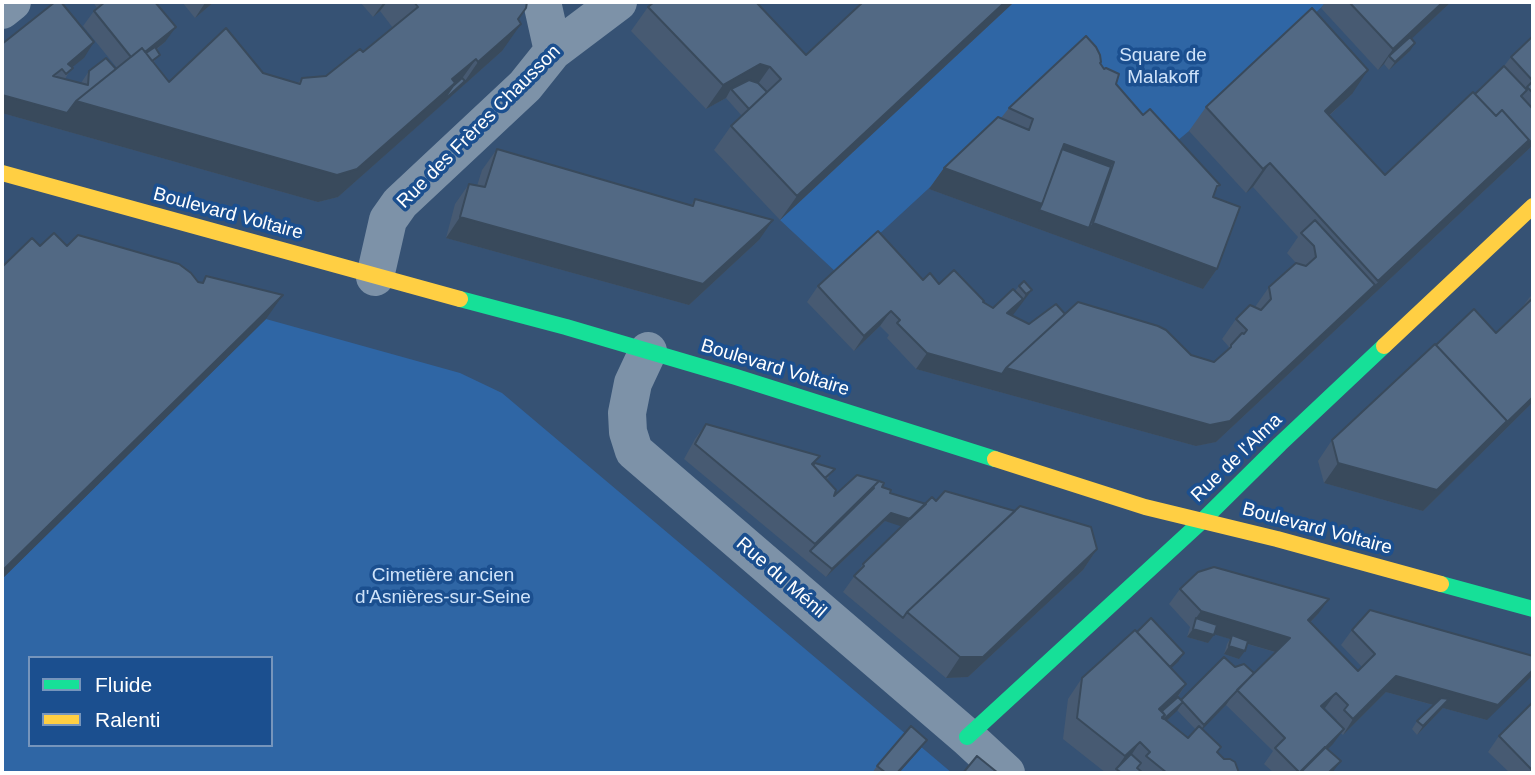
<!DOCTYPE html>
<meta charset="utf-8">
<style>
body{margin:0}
#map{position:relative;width:1535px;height:775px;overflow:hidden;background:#365274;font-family:Arial,sans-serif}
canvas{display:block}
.frame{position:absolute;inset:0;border:4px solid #fff;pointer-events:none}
.legend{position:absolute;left:28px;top:656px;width:245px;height:91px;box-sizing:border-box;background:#1b4f8f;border:2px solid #7695bc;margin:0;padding:9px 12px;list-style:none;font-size:21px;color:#fff}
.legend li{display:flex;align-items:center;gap:14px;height:35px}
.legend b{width:35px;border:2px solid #7695bc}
</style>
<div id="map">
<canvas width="1535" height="775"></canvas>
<div class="frame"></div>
<ul class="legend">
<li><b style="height:9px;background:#16e098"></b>Fluide</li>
<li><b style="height:9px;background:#ffcf43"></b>Ralenti</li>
</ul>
</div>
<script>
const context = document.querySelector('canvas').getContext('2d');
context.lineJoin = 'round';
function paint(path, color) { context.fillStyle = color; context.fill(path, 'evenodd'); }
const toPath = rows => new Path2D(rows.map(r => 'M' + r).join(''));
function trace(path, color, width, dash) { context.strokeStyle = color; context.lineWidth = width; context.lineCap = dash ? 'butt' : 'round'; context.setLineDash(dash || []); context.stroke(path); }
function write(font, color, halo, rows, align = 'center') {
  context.font = font + ' Arial,sans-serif'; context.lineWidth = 7; context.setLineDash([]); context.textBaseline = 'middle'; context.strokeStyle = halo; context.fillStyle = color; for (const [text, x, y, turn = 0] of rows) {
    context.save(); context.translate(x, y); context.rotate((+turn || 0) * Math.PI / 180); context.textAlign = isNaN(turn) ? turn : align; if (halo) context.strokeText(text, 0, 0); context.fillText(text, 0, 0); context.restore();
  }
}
paint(toPath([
 [1014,2,1327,2,1189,131,1159,156,1071,57,837,273,780,220],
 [266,319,460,373,502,393,952,773,2,773,2,579],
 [30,658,271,658,271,745,30,745]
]), '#2f66a5');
trace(toPath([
 [542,2,553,51],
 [2,10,12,2],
 [375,277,388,220,400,203,525,86,553,51,618,2],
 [648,351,633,383,627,413,628,432,634,451,967,737,1006,773]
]), '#7d92a8', 38);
trace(toPath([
 [460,299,566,327,736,377,995,459],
 [1441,584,1533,609],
 [967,737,1202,521,1280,444,1384,346]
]), '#16e098', 16);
trace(toPath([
 [2,173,460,299],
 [1384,346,1533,206],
 [995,459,1145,507,1277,539,1441,584]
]), '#ffcf43', 16);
paint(toPath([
 [93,2,155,2,165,42,157,49,154,63,169,82,263,73,298,83,302,78,326,76,363,52,393,28,380,11,373,17,360,2,527,2,502,51,338,197,318,202,2,113,2,44,84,58,72,67,65,79,81,83,89,71,116,69,117,68,83,26,94,11,97,8],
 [182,2,214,2,195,18],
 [1014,2,780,220,714,150,731,126,742,116,726,98,706,109,631,31,648,7,806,55],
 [1325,2,1451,2,1411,39,1410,51,1389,70,1384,64,1378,70,1321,8],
 [1533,36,1533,145,1216,442,1196,446,916,369,887,338,889,335,880,326,854,351,807,302,818,286,923,280,939,284,983,302,993,308,1015,291,1019,286,1032,290,1012,315,1029,324,1065,314,1214,362,1226,352,1229,347,1222,339,1236,319,1255,307,1269,287,1296,263,1287,253,1298,237,1253,187,1246,193,1189,131,1206,107,1352,94,1329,116,1385,175,1475,94,1504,66,1511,57],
 [1100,64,1116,84,1143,115,1220,185,1214,193,1213,197,1217,269,1203,289,929,189,944,168,1001,118,1009,108],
 [497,149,691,205,695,199,759,240,689,305,446,238,455,204,469,184,477,186,482,170],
 [1533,294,1533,402,1423,511,1324,483,1318,461,1332,440,1436,345,1496,333,1524,307,1523,306,1529,298],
 [706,424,815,463,829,477,827,479,834,496,882,487,890,493,926,504,936,501,1097,549,1083,570,968,677,946,678,843,592,863,564,902,526,885,521,826,577,684,459,695,439],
 [1180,589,1318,614,1310,623,1358,671,1362,667,1341,645,1352,630,1487,720,1443,708,1417,735,1412,729,1417,721,1433,705,1386,692,1343,735,1341,733,1328,749,1332,773,1274,773,1264,764,1273,751,1226,705,1202,729,1221,747,1217,752,1239,773,1106,773,1063,739,1068,699,1082,678,1178,662,1171,668,1186,684,1178,697,1181,700,1235,667,1254,673,1275,652,1247,644,1239,659,1224,654,1227,644,1230,639,1214,634,1208,643,1187,637,1190,627,1169,604],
 [1325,708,1337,720,1336,721,1324,709],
 [1177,710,1196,730,1188,738,1166,721],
 [1533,702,1533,773,1510,773,1488,752,1499,736],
 [921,748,899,773,872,773,877,766]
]), '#475a72');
paint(toPath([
 [206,2,214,2,195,18,205,3],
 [384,2,387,2,380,11,373,17],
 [1005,2,1014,2,780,220,797,196],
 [1443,2,1451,2,1391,58,1389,56,1384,64,1378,70,1393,49],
 [521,24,502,51,436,110,338,197,318,202,2,113,2,95,76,101,87,104,452,79,476,59,456,87,465,81,478,62],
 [176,27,165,42,140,62,134,60],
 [94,42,84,58,65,73,68,64],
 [1415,43,1410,51,1389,70,1395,62],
 [760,64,770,67,753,91,731,89,726,98,706,109,723,85],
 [1368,70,1352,94,1308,135,1325,111],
 [1533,139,1533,145,1216,442,1196,446,916,369,927,353,1006,368,1210,425,1375,285,1529,140],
 [1064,144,1114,162,1100,182,1054,166],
 [1270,163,1253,187,1246,193,1263,169],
 [944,168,1042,204,1089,228,1093,223,1217,269,1203,289,929,189],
 [460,217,773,220,759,240,689,305,446,238],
 [1032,290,1013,315,997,328,1007,313,1022,301,1026,294],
 [283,295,266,319,2,579,2,571],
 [891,311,880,326,854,351,864,336],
 [1533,397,1533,402,1423,511,1324,483,1338,463,1507,421],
 [879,481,868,497,810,551,815,544],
 [891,513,912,519,906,528,885,521,826,577,832,569],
 [1097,549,1083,570,968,677,946,678,960,657],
 [1329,599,1318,614,1297,636,1308,620],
 [1201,611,1290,638,1279,653,1231,639,1232,635,1230,639,1193,628,1196,618],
 [1193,629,1214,635,1208,643,1187,637],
 [1229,646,1245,651,1239,659,1224,654],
 [1184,653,1178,662,1153,685,1159,677],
 [1533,670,1533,675,1487,720,1443,708,1417,735,1423,726,1441,707,1386,692,1343,735,1353,719,1396,676],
 [1186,684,1172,705,1152,723,1159,709],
 [1336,693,1325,708,1310,721,1321,706],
 [1230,699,1226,705,1199,733,1204,725],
 [1183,702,1177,711,1148,738,1162,717],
 [1344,729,1333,744,1305,773,1300,773],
 [927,740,921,748,899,773,897,773],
 [1140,742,1126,763,1116,769,1125,756],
 [1341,761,1332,773,1328,773]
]), '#394a5c');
const building = toPath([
 [55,2,61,2,94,42,68,64,73,68,66,74,62,69,53,76,88,85,89,71,106,58,116,69,76,101,67,113,2,95,2,44,55,2],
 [105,2,155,2,176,27,145,52,142,48,131,57,94,11,105,2],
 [414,2,527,2,526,8,518,19,521,24,478,62,476,59,452,79,455,83,357,169,337,175,76,101,142,48,169,82,226,28,263,73,300,84,302,78,326,76,360,49,363,52,418,7,414,2],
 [654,2,756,2,806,55,863,2,1005,2,797,196,731,126,781,79,770,67,760,64,723,85,648,7,654,2],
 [1349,2,1443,2,1393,49,1349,2],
 [1312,8,1368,70,1325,111,1385,175,1473,92,1496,116,1502,110,1529,140,1378,281,1270,163,1263,169,1206,107,1312,8],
 [1086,36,1096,47,1100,55,1101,62,1100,63,1104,69,1106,68,1119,74,1116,84,1143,115,1150,109,1220,185,1217,186,1213,197,1240,207,1217,269,1093,223,1114,162,1064,144,1042,204,944,168,998,117,1029,130,1033,119,1009,108,1086,36],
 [1533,36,1533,81,1511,57,1533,36],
 [1410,37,1415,43,1395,62,1389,56,1410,37],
 [155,47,160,55,152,61,146,53,155,47],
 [1504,66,1527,90,1521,96,1533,109,1533,139,1523,149,1529,140,1502,110,1496,116,1475,94,1504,66],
 [462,78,465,81,442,102,453,86,462,78],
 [749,80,758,83,767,92,749,109,731,89,749,80],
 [1533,81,1533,93,1527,87,1533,81],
 [497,149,693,206,695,199,773,220,703,284,460,217,469,184,485,187,497,149],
 [1062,149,1111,167,1089,228,1039,210,1042,204,1062,149],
 [1315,220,1375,285,1230,421,1210,425,1006,368,1078,302,1158,326,1166,330,1191,355,1214,362,1231,347,1231,345,1242,333,1244,334,1247,330,1236,319,1250,305,1261,310,1271,299,1269,287,1296,263,1306,266,1316,257,1314,246,1301,233,1315,220],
 [878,231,923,280,930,273,939,284,954,270,984,301,983,302,993,308,1013,289,1023,299,1007,313,1029,324,1056,304,1065,314,1006,368,1002,374,927,353,897,323,900,320,891,311,864,336,818,286,878,231],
 [54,233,67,246,78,235,179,264,191,273,198,282,203,283,206,276,283,295,2,571,2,267,32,238,40,246,54,233],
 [1024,281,1032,290,1026,294,1019,286,1024,281],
 [1533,298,1533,397,1503,426,1507,421,1436,345,1474,309,1496,333,1533,298],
 [1435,344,1507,421,1437,490,1338,463,1332,440,1435,344],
 [706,424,820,456,812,464,836,490,834,496,857,475,879,481,815,544,695,444,706,424],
 [815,463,835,469,825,478,813,465,815,463],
 [879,481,884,483,882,487,891,490,890,493,926,504,910,519,891,513,832,569,810,551,874,488,872,488,879,481],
 [945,491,1015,511,907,612,903,618,854,576,864,566,863,564,932,497,936,501,945,491],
 [1020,506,1091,527,1097,549,983,657,960,657,907,612,1020,506],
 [1214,567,1329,599,1308,620,1358,671,1375,654,1352,630,1370,610,1533,656,1533,670,1498,705,1396,676,1353,719,1344,710,1348,705,1336,693,1321,706,1344,729,1300,773,1275,748,1285,738,1237,690,1290,638,1201,611,1180,589,1198,572,1214,567],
 [1151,618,1184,653,1170,667,1137,632,1151,618],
 [1196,618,1217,625,1214,635,1193,629,1196,618],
 [1135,630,1186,684,1159,709,1165,715,1162,717,1188,738,1199,726,1221,747,1217,752,1224,759,1230,759,1235,762,1239,773,1167,773,1146,756,1150,752,1140,742,1125,756,1077,718,1082,678,1135,630],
 [1232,635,1248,641,1245,651,1229,646,1232,635],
 [1224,657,1235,667,1244,664,1254,673,1204,725,1181,700,1224,657],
 [1178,697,1183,702,1164,719,1162,718,1165,715,1162,711,1178,697],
 [1441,698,1449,699,1423,726,1417,721,1441,698],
 [1533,702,1533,771,1499,736,1533,702],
 [911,726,927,740,897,773,886,773,877,766,911,726],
 [1325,747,1341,761,1328,773,1299,773,1325,747],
 [1131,754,1141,763,1137,768,1143,773,1122,773,1116,769,1131,754],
 [977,756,998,773,963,773,977,756]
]);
paint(building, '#526984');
trace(building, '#394a5c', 2);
write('19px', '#cfe3fa', '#1b4f8f', [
 ["Square de",1163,56],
 ["Malakoff",1163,78],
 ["Cimetière ancien",443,576],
 ["d'Asnières-sur-Seine",443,598]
]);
write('19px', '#fff', '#1b4f8f', [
 ["Rue des Frères Chausson",479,127,-45],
 ["Boulevard Voltaire",228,214,15],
 ["Boulevard Voltaire",775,368,17],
 ["Rue de l'Alma",1237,458,-44],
 ["Boulevard Voltaire",1317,529,15],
 ["Rue du Ménil",781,578,41]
]);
</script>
